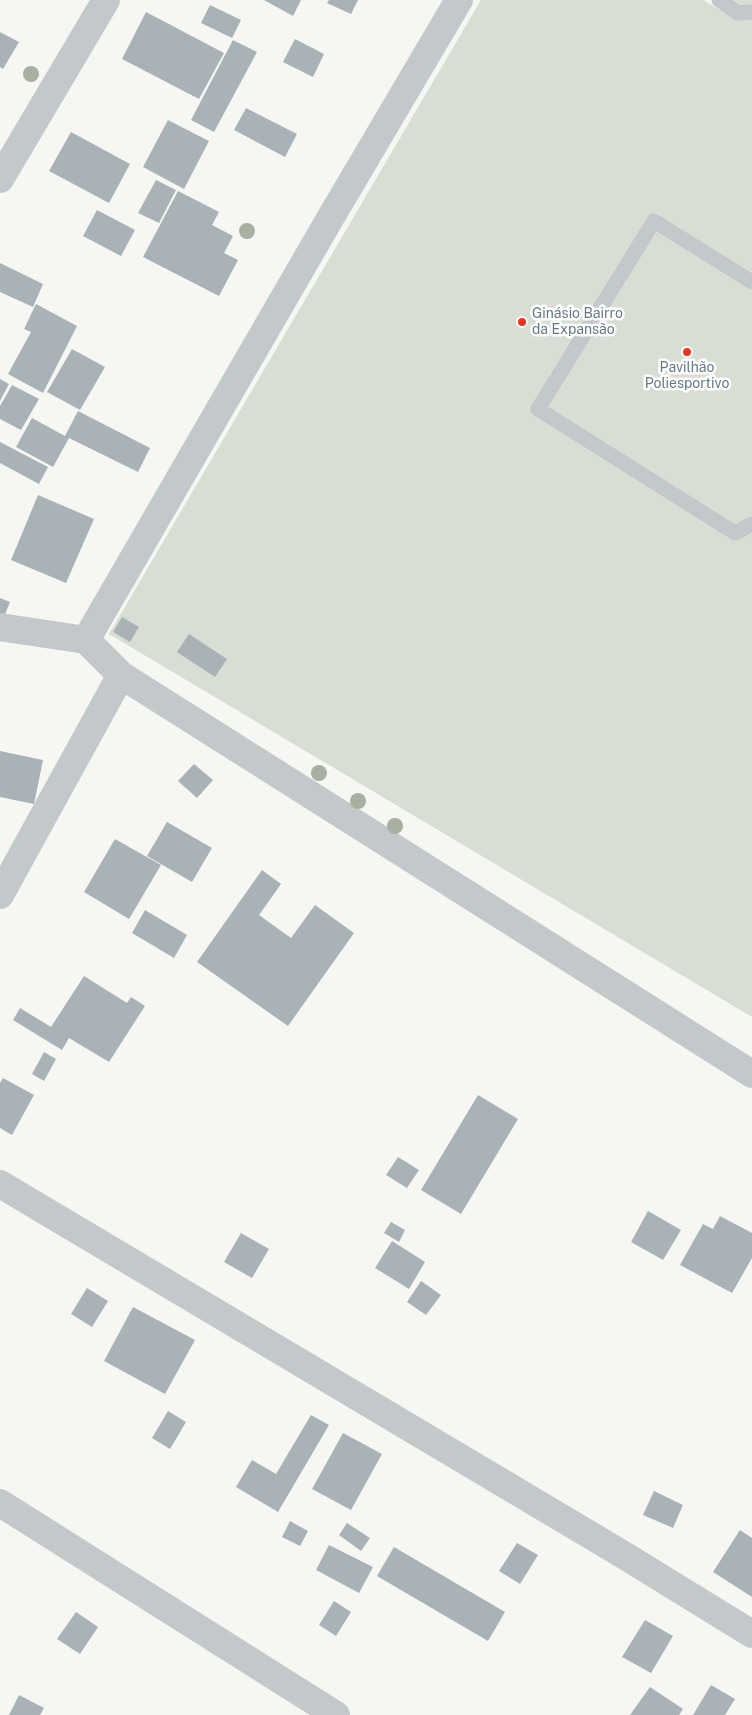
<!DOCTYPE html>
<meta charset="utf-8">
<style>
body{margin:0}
canvas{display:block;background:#f6f6f2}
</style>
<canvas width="752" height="1715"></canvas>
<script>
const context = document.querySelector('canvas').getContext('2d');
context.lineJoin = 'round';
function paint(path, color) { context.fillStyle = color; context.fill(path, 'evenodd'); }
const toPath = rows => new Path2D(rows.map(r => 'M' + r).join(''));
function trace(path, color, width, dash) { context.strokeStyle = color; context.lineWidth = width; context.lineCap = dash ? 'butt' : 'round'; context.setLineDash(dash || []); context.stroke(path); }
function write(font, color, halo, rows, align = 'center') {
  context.font = font + ' "Public Sans",sans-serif'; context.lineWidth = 5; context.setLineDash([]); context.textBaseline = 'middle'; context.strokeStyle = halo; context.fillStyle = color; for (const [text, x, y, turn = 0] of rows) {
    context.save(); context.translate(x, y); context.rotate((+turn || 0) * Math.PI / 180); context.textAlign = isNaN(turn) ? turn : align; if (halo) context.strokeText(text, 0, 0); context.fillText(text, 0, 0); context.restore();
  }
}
paint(toPath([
 [481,0,703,0,720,10,725,0,752,0,752,1017,109,634]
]), '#d8ded3');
paint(toPath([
 [264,0,301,0,293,16],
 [329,0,358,0,351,14,327,3],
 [210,5,241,20,232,38,201,23],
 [146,12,224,53,199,99,122,59],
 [0,32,19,42,3,69,0,67],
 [295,39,324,54,313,77,283,62],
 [233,40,257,52,214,132,191,120],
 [246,108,297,134,285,157,234,130],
 [168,120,209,141,184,189,143,167],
 [71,132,130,164,109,203,49,171],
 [156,180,176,190,159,223,138,213],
 [178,191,219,212,212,225,233,236,224,253,238,260,219,296,143,257],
 [97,210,135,230,121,256,83,236],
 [0,263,43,284,33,307,0,292],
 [36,304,77,326,43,393,8,374,31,332,24,329],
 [72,349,105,367,80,410,47,392],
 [0,379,9,384,0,401],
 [12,385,39,399,21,430,0,419,0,406],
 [78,411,150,448,138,472,69,438,53,467,16,447,32,418,65,436],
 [0,442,48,467,39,484,0,463],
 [38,495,94,519,66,583,11,560],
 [0,598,10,602,4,617,0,616],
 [122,617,139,627,130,642,113,632],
 [189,634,227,659,215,677,177,652],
 [0,751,43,760,34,804,0,797],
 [194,764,213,780,197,798,178,781],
 [167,822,212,848,192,882,147,856],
 [115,839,161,865,129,919,84,892],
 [262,870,281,884,259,915,291,938,315,905,354,933,288,1026,197,962],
 [145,910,187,935,174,958,132,933],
 [84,976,127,1003,131,997,145,1006,109,1062,69,1038,62,1050,13,1020,20,1008,51,1027],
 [44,1052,56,1059,44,1081,32,1074],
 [3,1078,34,1095,12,1135,0,1128,0,1083],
 [478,1095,518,1119,461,1214,421,1190],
 [398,1157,419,1170,407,1188,386,1175],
 [648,1211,681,1230,663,1260,631,1242],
 [720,1216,752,1233,752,1258,732,1293,680,1265,703,1224,713,1229],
 [391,1222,405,1230,399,1242,384,1233],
 [241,1233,269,1249,252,1278,224,1262],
 [392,1241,425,1262,409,1289,375,1268],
 [421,1281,441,1295,426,1315,407,1302],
 [87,1288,108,1301,92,1327,71,1314],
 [133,1307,195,1340,165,1394,104,1361],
 [168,1411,186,1422,170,1449,152,1438],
 [311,1415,329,1425,278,1512,236,1487,252,1460,276,1474],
 [343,1433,382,1454,351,1510,312,1489],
 [654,1491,683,1505,673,1528,643,1515],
 [290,1521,308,1531,300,1546,282,1537],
 [347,1523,370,1538,361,1551,339,1535],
 [740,1530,752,1538,752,1597,713,1572],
 [517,1543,538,1555,520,1584,499,1571],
 [329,1545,373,1567,359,1593,316,1570],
 [394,1547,505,1612,488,1641,377,1576],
 [334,1601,351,1612,336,1636,319,1625],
 [76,1612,98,1627,80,1654,57,1639],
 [645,1620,673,1636,651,1673,622,1657],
 [711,1685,735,1699,725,1715,693,1715],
 [650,1687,683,1709,679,1715,630,1715],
 [19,1695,44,1708,40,1715,9,1715]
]), '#a9b3b7');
trace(toPath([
 [719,0,738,13,752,12],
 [752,282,654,221,538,409,735,533,752,524]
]), '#c3c8ca', 15);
trace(toPath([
 [0,179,106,0],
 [0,627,86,640,121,675,752,1074],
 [86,640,328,222,459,0],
 [0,895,121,675],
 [0,1184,622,1554,752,1634],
 [0,1503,336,1715]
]), '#c3c8ca', 28);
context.fillStyle = '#a7b0a1';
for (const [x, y] of [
 [31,74],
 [247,231],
 [319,773],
 [358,801],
 [395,826]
]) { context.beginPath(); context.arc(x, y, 8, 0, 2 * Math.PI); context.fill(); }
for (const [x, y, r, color] of [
 [522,322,5,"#ec331c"],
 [687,352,5,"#ec331c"]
]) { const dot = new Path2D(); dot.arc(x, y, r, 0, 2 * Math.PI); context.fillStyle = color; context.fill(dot); trace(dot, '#fff', 2); }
write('14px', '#637a85', '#fff', [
 ["Ginásio Bairro",532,314],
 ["da Expansão",532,330],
 ["Pavilhão",687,368,"center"],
 ["Poliesportivo",687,384,"center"]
], 'left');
</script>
